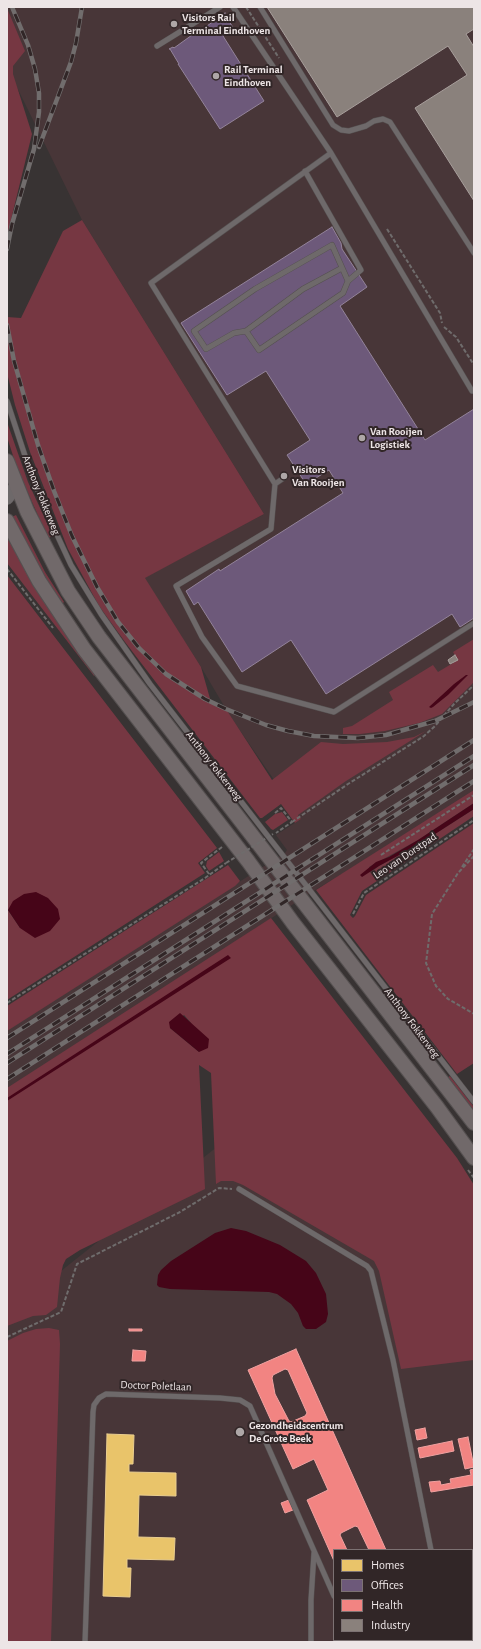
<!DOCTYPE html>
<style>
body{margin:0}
#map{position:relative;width:481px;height:1649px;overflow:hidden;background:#383333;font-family:"Alegreya Sans",sans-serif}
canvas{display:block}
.frame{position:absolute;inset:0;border:8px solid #ede5e6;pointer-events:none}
.legend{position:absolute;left:333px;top:1549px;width:140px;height:92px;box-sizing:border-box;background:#312627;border:1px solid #7c7273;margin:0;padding:5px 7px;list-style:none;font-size:12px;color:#ede5e6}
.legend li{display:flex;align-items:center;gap:8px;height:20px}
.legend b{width:20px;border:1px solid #7c7273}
</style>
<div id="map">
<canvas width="481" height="1649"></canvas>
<div class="frame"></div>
<ul class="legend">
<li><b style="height:11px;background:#e9c46a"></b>Homes</li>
<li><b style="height:11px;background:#6d597a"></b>Offices</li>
<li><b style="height:11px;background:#f28482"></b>Health</li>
<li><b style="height:11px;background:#8a817c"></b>Industry</li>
</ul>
</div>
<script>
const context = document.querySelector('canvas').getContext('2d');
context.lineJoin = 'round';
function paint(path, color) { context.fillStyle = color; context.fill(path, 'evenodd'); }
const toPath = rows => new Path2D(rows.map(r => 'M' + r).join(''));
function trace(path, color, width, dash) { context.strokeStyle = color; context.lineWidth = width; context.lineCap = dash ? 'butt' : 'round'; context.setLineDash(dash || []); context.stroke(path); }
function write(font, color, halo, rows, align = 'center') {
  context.font = font + ' "Alegreya Sans",sans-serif'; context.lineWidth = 4; context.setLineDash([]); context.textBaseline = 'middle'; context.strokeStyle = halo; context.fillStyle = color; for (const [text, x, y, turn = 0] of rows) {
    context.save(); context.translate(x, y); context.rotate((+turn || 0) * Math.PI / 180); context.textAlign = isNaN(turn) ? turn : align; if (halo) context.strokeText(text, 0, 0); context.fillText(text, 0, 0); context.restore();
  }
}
paint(toPath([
 [7,7,474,7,474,814,360,889,342,874,320,887,256,928,7,1109,7,1007,239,882,285,853,287,850,276,835,301,819,230,716,201,667,144,578,264,514,82,220,7,67],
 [262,1111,474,1306,474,1642,7,1642,7,1314],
 [334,1550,472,1550,472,1640,334,1640]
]), '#483638');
paint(toPath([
 [7,8,25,51,13,66,13,74,32,134,7,236],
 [82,220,264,514,145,578,201,667,211,702,226,709,272,780,321,742,343,744,387,742,414,737,426,731,346,781,298,815,301,819,295,823,281,804,262,818,260,818,125,642,99,606,68,549,30,452,15,405,7,373,7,317,21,318,63,231],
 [7,422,28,482,53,536,48,538,17,468,7,437],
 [16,515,45,572,64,602,61,605,48,585,12,517],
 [7,535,46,605,96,673,94,676,7,563],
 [7,575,217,848,198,863,205,873,7,1000],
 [48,898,20,928,8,910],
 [474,639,474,682,442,714,419,723,385,731,360,734,343,734,343,728,352,726,393,700,389,692,433,665,438,672,458,660,453,652],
 [474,790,474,803,418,840,369,867,370,873,379,866,421,843,474,809,474,816,362,891,350,915,353,918,355,916,366,895,474,823,474,1063,457,1074,316,890],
 [282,812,288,820,273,830,271,829,265,822,275,814],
 [219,852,224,861,209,871,206,866,207,861],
 [228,865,240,881,235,886,7,1031,7,1006],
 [271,918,457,1158,474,1185,474,1360,401,1369,379,1271,374,1261,243,1185,233,1181,221,1181,216,1184,211,1073,199,1065,205,1189,80,1250,66,1259,63,1265,60,1278,57,1307,46,1315,33,1316,7,1326,7,1088],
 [184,1015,191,1023,199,1052,170,1028],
 [450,1076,474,1107,474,1113,447,1078],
 [49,1328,59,1330,60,1344,51,1642,7,1642,7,1341,23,1333,36,1329]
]), '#763742');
paint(toPath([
 [468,675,448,695,433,707,431,708,429,707,454,684,466,675],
 [474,803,474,809,421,843,379,866,362,877,360,875,376,862,389,857,418,840],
 [36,892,48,898,58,909,60,919,50,931,35,938,20,928,8,910,13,901,24,894],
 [228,955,231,958,7,1101,7,1098],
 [180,1013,209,1039,208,1048,199,1052,170,1028,169,1022],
 [231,1228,246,1231,280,1245,306,1261,316,1273,326,1294,328,1314,326,1322,316,1329,306,1329,303,1326,298,1313,291,1304,277,1294,269,1292,170,1289,159,1287,157,1285,158,1275,161,1270,171,1261,215,1233]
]), '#460518');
const homes = toPath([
 [107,1434,134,1435,133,1464,129,1464,129,1472,176,1473,176,1496,139,1495,138,1537,175,1538,174,1560,127,1559,127,1568,131,1568,130,1597,103,1596,107,1434]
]);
paint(homes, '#e9c46a');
trace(homes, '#eace8f', 1);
const offices = toPath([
 [225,13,225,15,234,29,223,36,264,101,220,129,178,64,179,64,170,49,169,49,173,47,174,48,199,30,200,31,225,13],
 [332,227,341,243,342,249,367,287,340,306,425,440,474,409,474,618,460,627,452,614,326,694,291,640,242,672,198,602,194,605,186,591,219,569,220,571,343,493,329,470,306,484,287,455,310,440,266,371,227,395,181,323,332,227]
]);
paint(offices, '#6d597a');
trace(offices, '#93839a', 1);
const health = toPath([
 [129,1329,142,1329,142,1331,129,1331,129,1329],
 [296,1349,386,1550,369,1550,358,1527,355,1526,341,1533,340,1535,347,1550,334,1550,334,1561,307,1500,328,1490,314,1459,293,1469,248,1370,296,1349],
 [285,1369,288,1370,307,1413,305,1416,291,1422,289,1421,275,1394,272,1378,273,1375,285,1369],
 [133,1350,146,1351,145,1361,132,1361,133,1350],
 [425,1428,427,1438,417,1440,415,1430,425,1428],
 [468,1437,474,1467,465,1469,458,1439,468,1437],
 [452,1441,454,1451,420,1458,418,1448,452,1441],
 [474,1469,474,1485,431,1492,429,1482,440,1481,441,1485,451,1483,450,1479,471,1475,470,1470,474,1469],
 [289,1500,293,1510,285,1513,281,1503,289,1500],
 [474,1596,474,1616,472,1617,472,1597,474,1596],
 [365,1640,426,1640,427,1642,361,1642,365,1640]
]);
paint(health, '#f28482');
trace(health, '#f0a1a0', 1);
const industry = toPath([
 [267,7,474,7,474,29,466,34,474,47,474,201,415,108,467,75,448,46,337,117,267,7],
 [455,655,458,660,450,664,448,660,455,655]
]);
paint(industry, '#8a817c');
trace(industry, '#a89f9c', 1);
const service = toPath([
 [233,7,331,153,472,391,474,390],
 [260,7,333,125,341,130,349,131,366,126,374,121,383,119,390,122,474,253],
 [157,46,220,7],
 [305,171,361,270,348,281,343,293,259,350,246,331,234,333,206,349,194,331,255,289,332,245,348,281],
 [246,331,303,289,342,268],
 [7,401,32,477,52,524,71,565,101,614,150,684,474,1102],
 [285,477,275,484,151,283,331,153],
 [275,484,271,529,176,586,202,637,237,686,334,712,474,623],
 [239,1189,367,1266,371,1271,393,1360,431,1550],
 [449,1640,449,1642],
 [85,1642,93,1412,94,1405,99,1398,106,1394,220,1398,240,1400,250,1406,334,1596],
 [311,1642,311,1600,314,1553],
 [345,1642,347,1640]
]);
const tertiary = toPath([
 [7,498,16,486]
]);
const secondary = toPath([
 [7,461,27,511,68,591,99,637,474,1123],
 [7,521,39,581,84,649,248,861,293,923,437,1107,474,1158]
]);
trace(service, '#555050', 6);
trace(tertiary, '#555050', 14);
trace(secondary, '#555050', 16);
trace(toPath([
 [246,7,279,58],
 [387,229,440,313,442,323],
 [444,327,456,337,474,365],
 [7,569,53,628],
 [275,813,281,808,292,822,276,833],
 [292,822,348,784,424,736,434,727,454,704,474,685],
 [381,855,474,795],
 [474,856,458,873,432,914,426,963,436,986,448,999,474,1014],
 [462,867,474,849],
 [209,874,201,863,222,847],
 [353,914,364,893,474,820],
 [7,1003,205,878,226,863],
 [468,1170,474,1178],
 [7,1337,61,1312,77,1264,180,1212,219,1188,232,1189]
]), '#6f6c6c', 2, [4, 2]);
trace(service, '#6e696a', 5);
trace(tertiary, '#6e696a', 13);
trace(secondary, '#71696a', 14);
const rail = toPath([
 [39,147,71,62,76,43,82,7],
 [7,249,12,224,34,149,39,112,39,93,35,69,28,45,12,7],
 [7,325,14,361,38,445,54,491,72,536,97,587,118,622,139,648,166,674,205,699,226,709,266,725,288,731,314,736,358,738,386,735,435,721,474,702],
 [7,1038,474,740],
 [7,1054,474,756],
 [7,1063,474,765],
 [7,1079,474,781]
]);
trace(rail, '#716d6d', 4.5);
trace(rail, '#312627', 3, [9]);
trace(toPath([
 [226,863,273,834]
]), '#6f6c6c', 2, [4, 2]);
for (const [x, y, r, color] of [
 [174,24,4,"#aea7a7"],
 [216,76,4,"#aea7a7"],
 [362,438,4,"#aea7a7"],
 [284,476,4,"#aea7a7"],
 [240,1432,5,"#aea7a7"]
]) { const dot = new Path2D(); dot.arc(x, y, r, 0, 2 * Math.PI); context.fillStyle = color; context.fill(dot); trace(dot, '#312627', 1.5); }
write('bold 11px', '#ede5e6', '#312627', [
 ["Visitors Rail",182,18],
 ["Terminal Eindhoven",182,31],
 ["Rail Terminal",224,70],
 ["Eindhoven",224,83],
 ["Van Rooijen",370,432],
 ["Logistiek",370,445],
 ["Visitors",292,470],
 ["Van Rooijen",292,483],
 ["Gezondheidscentrum",249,1426],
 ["De Grote Beek",249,1439]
], 'left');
write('11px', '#ede5e6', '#312627', [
 ["Anthony Fokkerweg",41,495,68],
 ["Anthony Fokkerweg",214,766,52],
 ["Leo van Dorstpad",405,856,-34],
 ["Anthony Fokkerweg",412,1023,53],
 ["Doctor Poletlaan",156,1386,2]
]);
</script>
